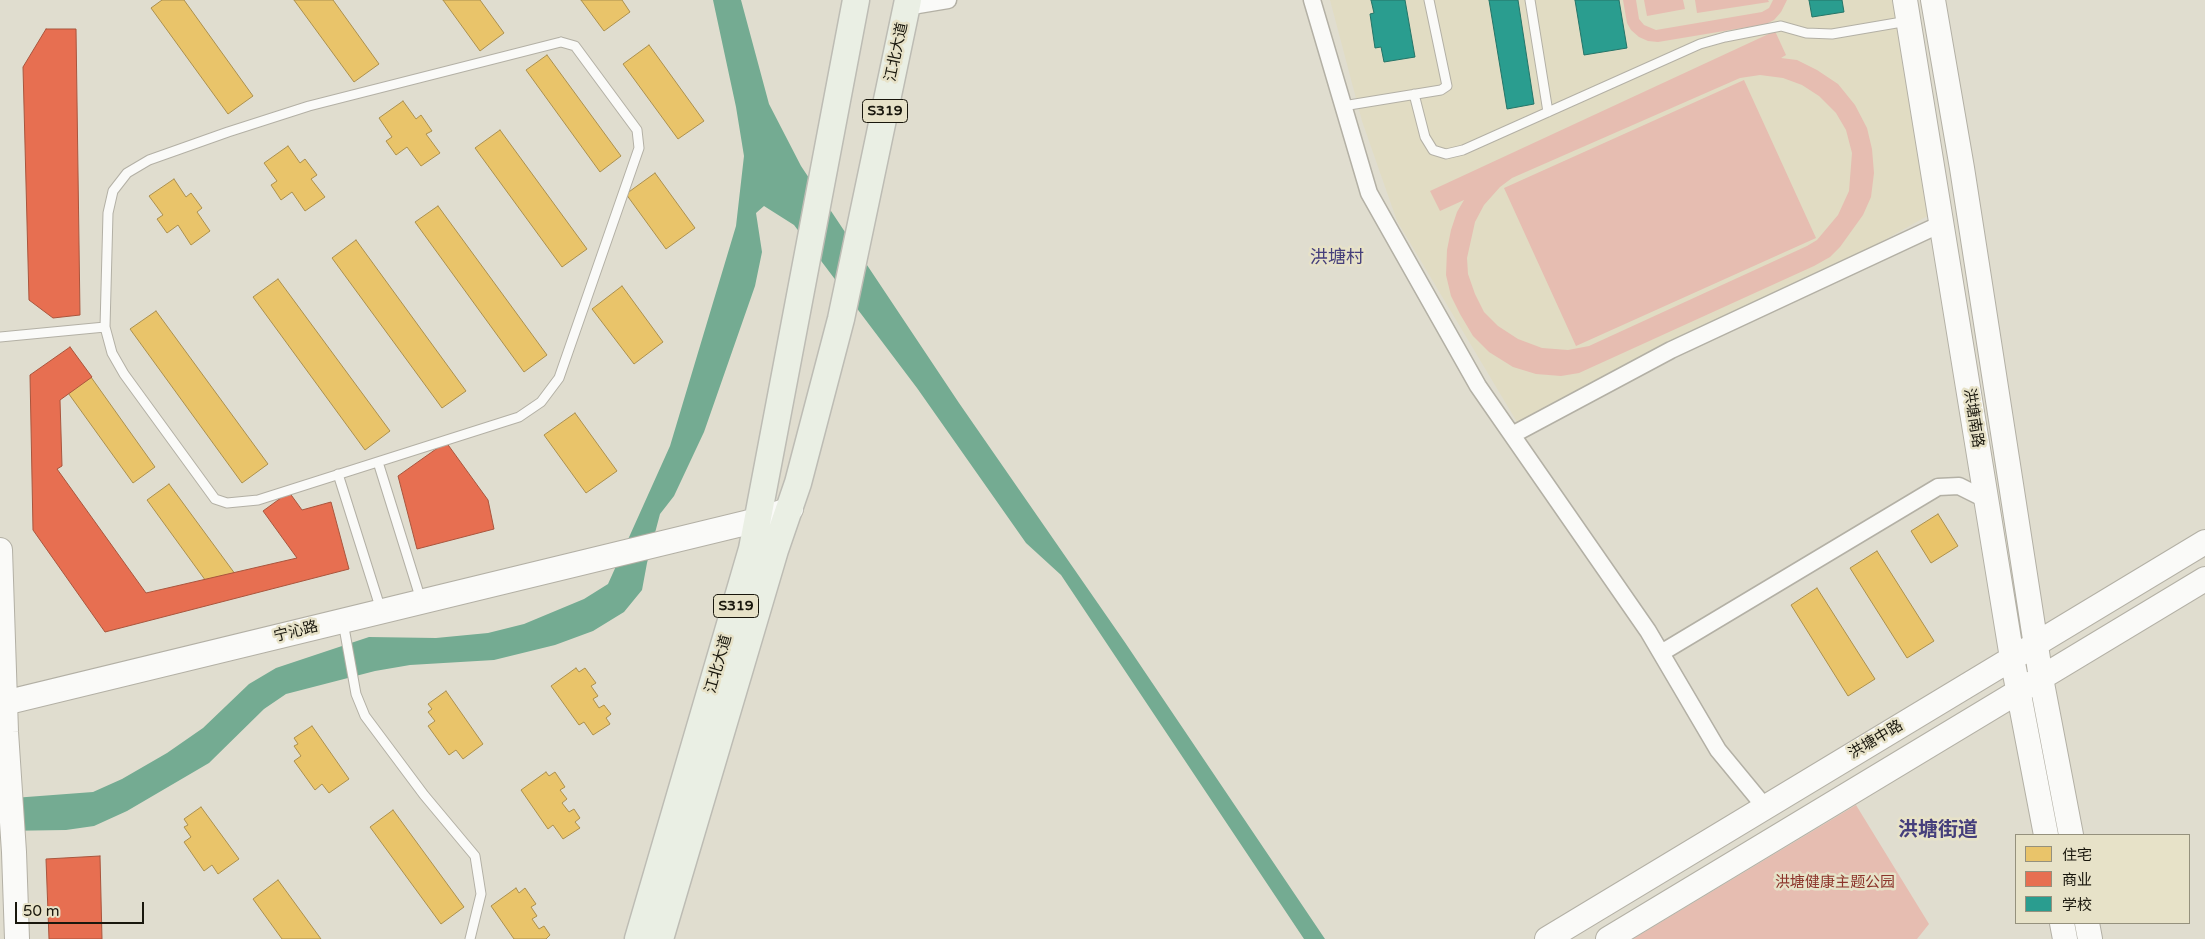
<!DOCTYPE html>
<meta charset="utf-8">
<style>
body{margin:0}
#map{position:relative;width:2205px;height:939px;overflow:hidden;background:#e0ddcf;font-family:"Varela Round","Noto Sans SC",sans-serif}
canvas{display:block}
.legend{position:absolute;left:2015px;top:834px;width:175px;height:90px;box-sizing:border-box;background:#e7e2c8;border:1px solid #95917d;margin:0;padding:6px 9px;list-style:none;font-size:15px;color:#19170d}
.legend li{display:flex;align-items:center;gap:10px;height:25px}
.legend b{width:25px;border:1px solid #95917d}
.scale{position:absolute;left:15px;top:902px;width:129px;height:22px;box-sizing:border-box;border:2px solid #19170d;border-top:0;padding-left:6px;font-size:15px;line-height:18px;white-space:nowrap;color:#19170d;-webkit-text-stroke:4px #e7e2c8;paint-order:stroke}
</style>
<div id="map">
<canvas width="2205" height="939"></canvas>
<ul class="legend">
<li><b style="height:14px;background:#e9c46a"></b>住宅</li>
<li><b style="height:14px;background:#e76f51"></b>商业</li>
<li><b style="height:14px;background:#2a9d8f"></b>学校</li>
</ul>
<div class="scale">50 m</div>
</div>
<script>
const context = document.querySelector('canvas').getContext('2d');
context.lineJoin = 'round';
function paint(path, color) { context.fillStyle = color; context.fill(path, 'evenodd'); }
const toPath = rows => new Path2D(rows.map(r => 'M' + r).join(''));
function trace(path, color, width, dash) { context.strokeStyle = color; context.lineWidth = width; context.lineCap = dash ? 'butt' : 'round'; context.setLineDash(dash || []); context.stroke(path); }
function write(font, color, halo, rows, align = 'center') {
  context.font = font + ' "Varela Round","Noto Sans SC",sans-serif'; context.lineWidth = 5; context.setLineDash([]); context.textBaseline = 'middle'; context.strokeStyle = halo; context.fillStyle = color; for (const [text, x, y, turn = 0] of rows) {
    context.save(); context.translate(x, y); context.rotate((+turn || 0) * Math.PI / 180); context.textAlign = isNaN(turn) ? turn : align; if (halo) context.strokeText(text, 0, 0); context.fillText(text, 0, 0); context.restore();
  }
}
paint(toPath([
 [1330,0,1894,0,1931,214,1870,248,1822,270,1517,422,1397,221,1362,121]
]), '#e1dcc3');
paint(toPath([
 [1623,0,1636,0,1639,19,1644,25,1656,30,1762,12,1769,8,1773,0,1787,0,1781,12,1774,20,1766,24,1658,42,1648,41,1639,37,1631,30,1627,23],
 [1644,0,1683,0,1685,9,1647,16],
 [1695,0,1768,0,1769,2,1697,13],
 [1775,31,1786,55,1781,58,1797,60,1817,70,1838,84,1855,105,1867,128,1872,149,1874,173,1871,197,1863,215,1840,247,1830,257,1814,266,1579,373,1561,376,1536,374,1513,367,1489,352,1473,336,1460,314,1451,296,1446,275,1447,250,1451,230,1457,212,1464,200,1440,211,1430,191],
 [1760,75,1783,78,1802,85,1819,96,1836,113,1846,130,1852,153,1849,191,1838,215,1817,240,1807,246,1589,346,1568,350,1542,348,1518,339,1498,326,1484,312,1475,294,1468,274,1467,258,1475,222,1484,205,1500,187,1512,178,1740,78],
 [1744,80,1816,238,1576,346,1504,188],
 [1856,805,1929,924,1917,939,1633,939]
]), '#e6bdb1');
paint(toPath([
 [713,0,741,0,769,104,801,166,959,403,1124,641,1325,939,1304,939,1061,575,1026,543,917,388,794,225,764,206,756,213,762,252,755,286,704,432,674,496,660,514,647,563,642,590,624,612,593,631,555,645,494,660,410,665,375,671,286,694,264,709,209,763,127,811,94,826,66,830,0,831,0,799,93,792,122,779,167,753,203,728,249,684,276,668,369,637,436,638,488,633,524,624,584,599,608,584,670,446,736,226,744,156,736,107]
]), '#74ab92');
const homes = toPath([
 [162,0,184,0,253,96,228,114,151,8,162,0],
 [294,0,333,0,379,64,354,82,294,0],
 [443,0,480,0,504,33,480,51,443,0],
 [581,0,622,0,630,12,604,31,581,0],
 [47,32,74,32,76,155,48,156,47,32],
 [649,45,704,121,678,139,623,64,649,45],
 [547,55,621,156,600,172,526,70,547,55],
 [403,101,416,119,421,115,432,131,426,134,440,153,421,166,407,147,396,155,386,141,392,137,379,118,403,101],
 [500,130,587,249,562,267,475,148,500,130],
 [288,146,300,163,305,159,317,175,311,179,325,197,305,211,292,192,281,200,271,185,277,181,264,163,288,146],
 [655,173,695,228,666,249,626,194,655,173],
 [174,179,186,197,191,193,202,208,197,212,210,231,191,245,178,225,167,233,157,219,163,215,149,196,174,179],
 [74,190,78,312,52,313,47,191,74,190],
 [438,206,547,355,524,372,415,222,438,206],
 [356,240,466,391,442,408,332,258,356,240],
 [278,279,390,431,365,450,253,297,278,279],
 [622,286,663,342,634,364,592,309,622,286],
 [156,311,268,464,242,483,130,329,156,311],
 [71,349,155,467,133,483,48,365,71,349],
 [575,413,617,471,586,493,544,435,575,413],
 [445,445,486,502,457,522,417,466,445,445],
 [56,472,152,605,129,621,33,489,56,472],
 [169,484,241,582,219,599,147,500,169,484],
 [288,495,335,558,313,575,266,512,288,495],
 [1938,514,1958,546,1931,563,1911,531,1938,514],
 [1877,551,1934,641,1907,658,1850,568,1877,551],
 [1817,588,1875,679,1848,696,1791,605,1817,588],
 [576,668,579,672,585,668,596,683,591,686,598,696,593,699,599,708,604,705,611,714,606,718,610,724,593,735,584,722,579,725,551,686,576,668],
 [446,691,483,744,463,759,456,750,449,755,428,726,435,721,428,712,432,709,428,704,446,691],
 [312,726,349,779,329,793,322,784,315,790,294,761,301,756,294,746,298,744,294,738,312,726],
 [546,772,549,776,555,772,565,787,560,790,567,799,562,803,569,812,574,809,580,818,575,822,580,828,563,839,553,825,548,829,521,790,546,772],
 [201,807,239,859,218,874,212,865,204,871,184,842,191,837,184,827,188,825,184,819,201,807],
 [393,810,464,907,441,924,370,827,393,810],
 [98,859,101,928,76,929,76,913,67,913,66,878,74,878,73,860,98,859],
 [278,880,321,939,282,939,253,899,278,880],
 [516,888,519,893,525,888,536,904,531,907,537,916,532,919,539,929,544,926,550,935,546,939,514,939,491,906,516,888]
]);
paint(homes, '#e9c46a');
trace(homes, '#ab904e', 1);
const shops = toPath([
 [46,29,76,29,80,315,53,318,29,300,23,67,46,29],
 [70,347,92,377,60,400,62,466,57,469,146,593,297,558,263,511,289,492,302,510,331,502,349,569,105,632,33,530,30,375,70,347],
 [446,442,488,500,494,529,417,549,398,476,446,442],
 [100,856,102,939,49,939,46,859,100,856]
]);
paint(shops, '#e76f51');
trace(shops, '#a9553d', 1);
const schools = toPath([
 [1371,0,1405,0,1415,57,1384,62,1381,47,1375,48,1370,14,1374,13,1371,0],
 [1489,0,1518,0,1534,104,1507,109,1489,0],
 [1575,0,1619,0,1627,48,1584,55,1575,0],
 [1809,0,1842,0,1844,12,1812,17,1809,0]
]);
paint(schools, '#2a9d8f');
trace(schools, '#257568', 1);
const lane = toPath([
 [1530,0,1548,112],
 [561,42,575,46,637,130,639,148,559,378,541,402,519,417,258,500,227,503,215,499,124,374,112,353,105,327,108,213,113,191,127,173,149,160,228,132,309,106,561,42],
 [1414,94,1425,137,1433,150,1446,154,1463,150,1700,44,1725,37,1781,26,1806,33,1832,34,1908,21],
 [1343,106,1441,90,1447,86,1429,0],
 [0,337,105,327],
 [378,462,421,600],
 [338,474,381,610],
 [343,622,356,694,365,716,424,795,475,856,481,894,470,939]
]);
const street = toPath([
 [1312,0,1369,193,1478,386,1648,631,1718,750,1765,807],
 [906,7,948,0],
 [1512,435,1671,350,1941,224],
 [1661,653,1938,487,1959,486,1987,500]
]);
const secondary = toPath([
 [1905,0,2012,658,2046,835],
 [1933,0,1962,168,2041,678,2071,835],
 [0,550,6,732,14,852,17,939],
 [0,704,758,520,791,509],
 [2062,923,2065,939],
 [2087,923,2090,939],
 [1547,939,2205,542],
 [1608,939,2205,579]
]);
const primary = toPath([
 [638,939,752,549,856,0],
 [660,939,775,550,798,483,841,319,908,0]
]);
trace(lane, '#b3b0a5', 11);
trace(street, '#b3b0a5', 19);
trace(secondary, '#b3b0a5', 26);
trace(primary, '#bdbcb4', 29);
trace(lane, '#fafaf8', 9);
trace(street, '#fafaf8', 16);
trace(secondary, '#fafaf8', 24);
trace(primary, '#eaefe4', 26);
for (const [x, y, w] of [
 [885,111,45],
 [736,606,45]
]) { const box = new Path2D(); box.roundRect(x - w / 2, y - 11.5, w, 23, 4); context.fillStyle = '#e7e2c8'; context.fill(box); trace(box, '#19170d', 1); }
write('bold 14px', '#19170d', null, [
 ["S319",885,111],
 ["S319",736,606]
]);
write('15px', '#19170d', '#e7e2c8', [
 ["江北大道",897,52,-78],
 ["洪塘南路",1973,418,81],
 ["宁沁路",296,632,-14],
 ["江北大道",719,664,-74],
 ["洪塘中路",1876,740,-31]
]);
write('15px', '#8c352b', '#e7e2c8', [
 ["洪塘健康主题公园",1835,883]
]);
write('18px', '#453e7b', '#e7e2c8', [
 ["洪塘村",1337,258]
]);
write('bold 20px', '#453e7b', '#e7e2c8', [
 ["洪塘街道",1938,831]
]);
</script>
